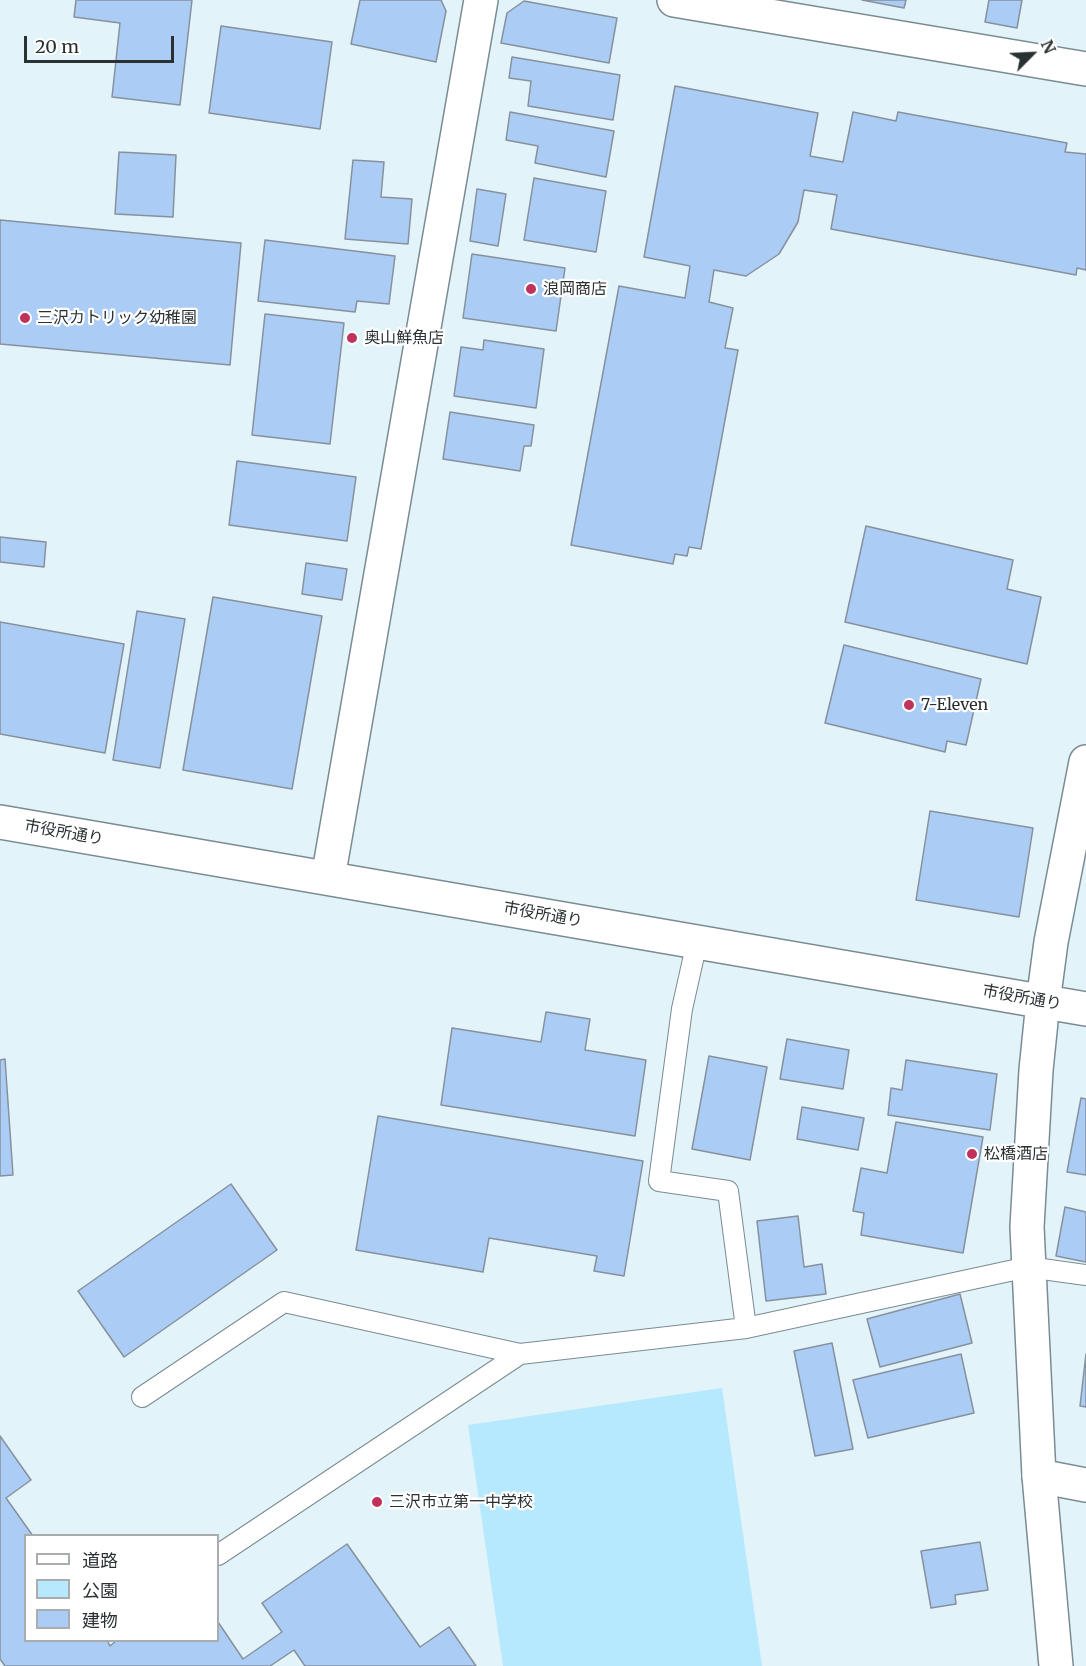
<!DOCTYPE html>
<meta charset="utf-8">
<style>
body{margin:0}
#map{position:relative;width:1086px;height:1666px;overflow:hidden;background:#e2f3fa;font-family:Merriweather,"Noto Sans JP",serif}
canvas{display:block}
.legend{position:absolute;left:24px;top:1534px;width:195px;height:108px;box-sizing:border-box;background:#fff;border:2px solid #aaadad;margin:0;padding:8px 10px;list-style:none;font-size:18px;color:#2a3133}
.legend li{display:flex;align-items:center;gap:12px;height:30px}
.legend b{width:30px;border:2px solid #aaadad}
.north{position:absolute;left:1002px;top:24px;width:60px;height:60px;-webkit-text-stroke:4px #fff;paint-order:stroke;rotate:66deg;font-size:16px;font-weight:700;line-height:24px;text-align:center;color:#2a3133}
.north::after{content:'';display:block;margin:auto;width:21px;height:27px;background:#2a3133;clip-path:polygon(50% 0,100% 100%,50% 72%,0 100%)}
.scale{position:absolute;left:24px;top:36px;width:150px;height:27px;box-sizing:border-box;border:3px solid #2a3133;border-top:0;padding-left:8px;font-size:18px;line-height:21px;white-space:nowrap;color:#2a3133;-webkit-text-stroke:4px #fff;paint-order:stroke}
</style>
<div id="map">
<canvas width="1086" height="1666"></canvas>
<ul class="legend">
<li><b style="height:8px;background:#fff"></b>道路</li>
<li><b style="height:16px;background:#b6e9fd"></b>公園</li>
<li><b style="height:16px;background:#abcdf5"></b>建物</li>
</ul>
<div class="north">N</div>
<div class="scale">20 m</div>
</div>
<script>
const context = document.querySelector('canvas').getContext('2d');
context.lineJoin = 'round';
function paint(path, color) { context.fillStyle = color; context.fill(path, 'evenodd'); }
const toPath = rows => new Path2D(rows.map(r => 'M' + r).join(''));
function trace(path, color, width, dash) { context.strokeStyle = color; context.lineWidth = width; context.lineCap = dash ? 'butt' : 'round'; context.setLineDash(dash || []); context.stroke(path); }
function write(font, color, halo, rows, align = 'center') {
  context.font = font + ' Merriweather,"Noto Sans JP",serif'; context.lineWidth = 4.5; context.setLineDash([]); context.textBaseline = 'middle'; context.strokeStyle = halo; context.fillStyle = color; for (const [text, x, y, turn = 0] of rows) {
    context.save(); context.translate(x, y); context.rotate((+turn || 0) * Math.PI / 180); context.textAlign = isNaN(turn) ? turn : align; if (halo) context.strokeText(text, 0, 0); context.fillText(text, 0, 0); context.restore();
  }
}
paint(toPath([
 [722,1388,762,1666,503,1666,468,1425]
]), '#b6e9fd');
const building = toPath([
 [76,0,192,0,180,105,112,97,120,23,74,17,76,0],
 [360,0,441,0,446,11,436,62,351,44,360,0],
 [862,0,906,0,904,8,862,0],
 [989,0,1022,0,1017,28,985,22,989,0],
 [524,1,617,18,609,63,501,43,507,13,524,1],
 [221,26,332,42,320,129,209,113,221,26],
 [512,57,620,75,613,120,528,106,531,81,509,78,512,57],
 [675,86,818,113,810,156,843,162,853,112,896,121,898,112,1067,143,1065,152,1086,154,1086,270,1077,268,1076,275,831,229,837,195,804,190,798,222,779,254,746,276,714,270,709,302,733,308,725,348,738,350,701,549,689,547,687,556,675,554,673,564,571,545,619,286,685,298,690,266,644,257,675,86],
 [510,112,614,131,606,177,535,163,538,146,506,140,510,112],
 [119,152,176,155,173,217,115,214,119,152],
 [353,160,384,162,381,197,412,199,408,244,345,239,353,160],
 [534,178,606,191,596,252,524,240,534,178],
 [477,189,506,194,498,246,470,241,477,189],
 [0,220,241,243,230,365,0,344,0,220],
 [265,240,395,256,389,304,357,301,355,312,258,301,265,240],
 [472,254,565,268,556,331,463,318,472,254],
 [265,314,344,323,330,444,252,435,265,314],
 [484,340,544,349,536,408,454,396,461,347,483,350,484,340],
 [450,412,534,425,531,446,524,446,520,471,443,459,450,412],
 [237,461,356,477,347,541,229,525,237,461],
 [866,526,1013,560,1007,589,1041,597,1027,664,845,622,866,526],
 [0,537,46,542,44,567,0,562,0,537],
 [306,563,347,569,342,600,302,594,306,563],
 [213,597,322,616,292,789,183,770,213,597],
 [137,611,185,619,160,768,113,760,137,611],
 [0,622,124,644,105,753,0,734,0,622],
 [844,645,981,679,966,745,947,741,945,752,825,723,844,645],
 [930,811,1033,828,1019,917,916,900,930,811],
 [546,1012,590,1019,585,1050,646,1060,635,1136,441,1105,452,1028,541,1042,546,1012],
 [787,1039,849,1050,843,1089,780,1079,787,1039],
 [709,1056,767,1067,750,1160,692,1149,709,1056],
 [5,1059,13,1175,0,1176,0,1060,5,1059],
 [906,1060,997,1074,990,1130,888,1115,891,1088,902,1090,906,1060],
 [1081,1098,1086,1099,1086,1175,1067,1172,1081,1098],
 [802,1107,864,1118,858,1150,797,1139,802,1107],
 [378,1116,643,1161,624,1276,594,1271,597,1256,489,1238,483,1272,356,1250,378,1116],
 [896,1122,983,1137,963,1253,861,1235,864,1213,853,1211,861,1168,887,1173,896,1122],
 [231,1184,277,1250,124,1357,78,1291,231,1184],
 [1065,1207,1086,1212,1086,1262,1056,1256,1065,1207],
 [798,1216,804,1267,822,1264,826,1294,766,1301,757,1221,798,1216],
 [960,1294,972,1343,880,1367,867,1319,960,1294],
 [832,1343,853,1449,815,1456,794,1351,832,1343],
 [961,1354,974,1413,868,1438,853,1380,961,1354],
 [1086,1354,1086,1407,1080,1406,1086,1354],
 [0,1436,31,1480,6,1498,33,1536,26,1536,26,1640,107,1640,110,1646,117,1640,218,1640,218,1622,243,1659,282,1632,262,1603,347,1544,420,1647,449,1627,476,1666,305,1666,294,1650,270,1666,5,1666,0,1659,0,1436],
 [980,1542,988,1590,955,1595,956,1604,931,1608,921,1551,980,1542]
]);
paint(building, '#abcdf5');
trace(building, '#87919d', 1.5);
const service = toPath([
 [697,942,682,1009,659,1181,728,1191,746,1328],
 [142,1397,284,1302,520,1354],
 [218,1555,520,1354,746,1328,1028,1267,1086,1275]
]);
const minor = toPath([
 [674,0,1086,69],
 [328,878,481,0],
 [1039,1476,1086,1485]
]);
const tertiary = toPath([
 [0,822,1086,1009],
 [1056,1666,1039,1476,1027,1227,1036,1070,1043,1002,1051,942,1086,762]
]);
trace(service, '#7b8b92', 22);
trace(minor, '#7b8b92', 36);
trace(tertiary, '#7b8b92', 36);
trace(service, '#fff', 20);
trace(minor, '#fff', 33);
trace(tertiary, '#fff', 33);
for (const [x, y, r, color] of [
 [531,289,6,"#c0315b"],
 [25,318,6,"#c0315b"],
 [352,338,6,"#c0315b"],
 [909,705,6,"#c0315b"],
 [972,1154,6,"#c0315b"],
 [377,1502,6,"#c0315b"]
]) { const dot = new Path2D(); dot.arc(x, y, r, 0, 2 * Math.PI); context.fillStyle = color; context.fill(dot); trace(dot, '#fff', 2); }
write('16px', '#2a3133', '#fff', [
 ["浪岡商店",543,289],
 ["三沢カトリック幼稚園",37,318],
 ["奥山鮮魚店",364,338],
 ["7-Eleven",921,705],
 ["松橋酒店",984,1154],
 ["三沢市立第一中学校",389,1502]
], 'left');
write('16px', '#2a3133', '#fff', [
 ["市役所通り",64,833,10],
 ["市役所通り",543,915,10],
 ["市役所通り",1022,998,10]
]);
</script>
